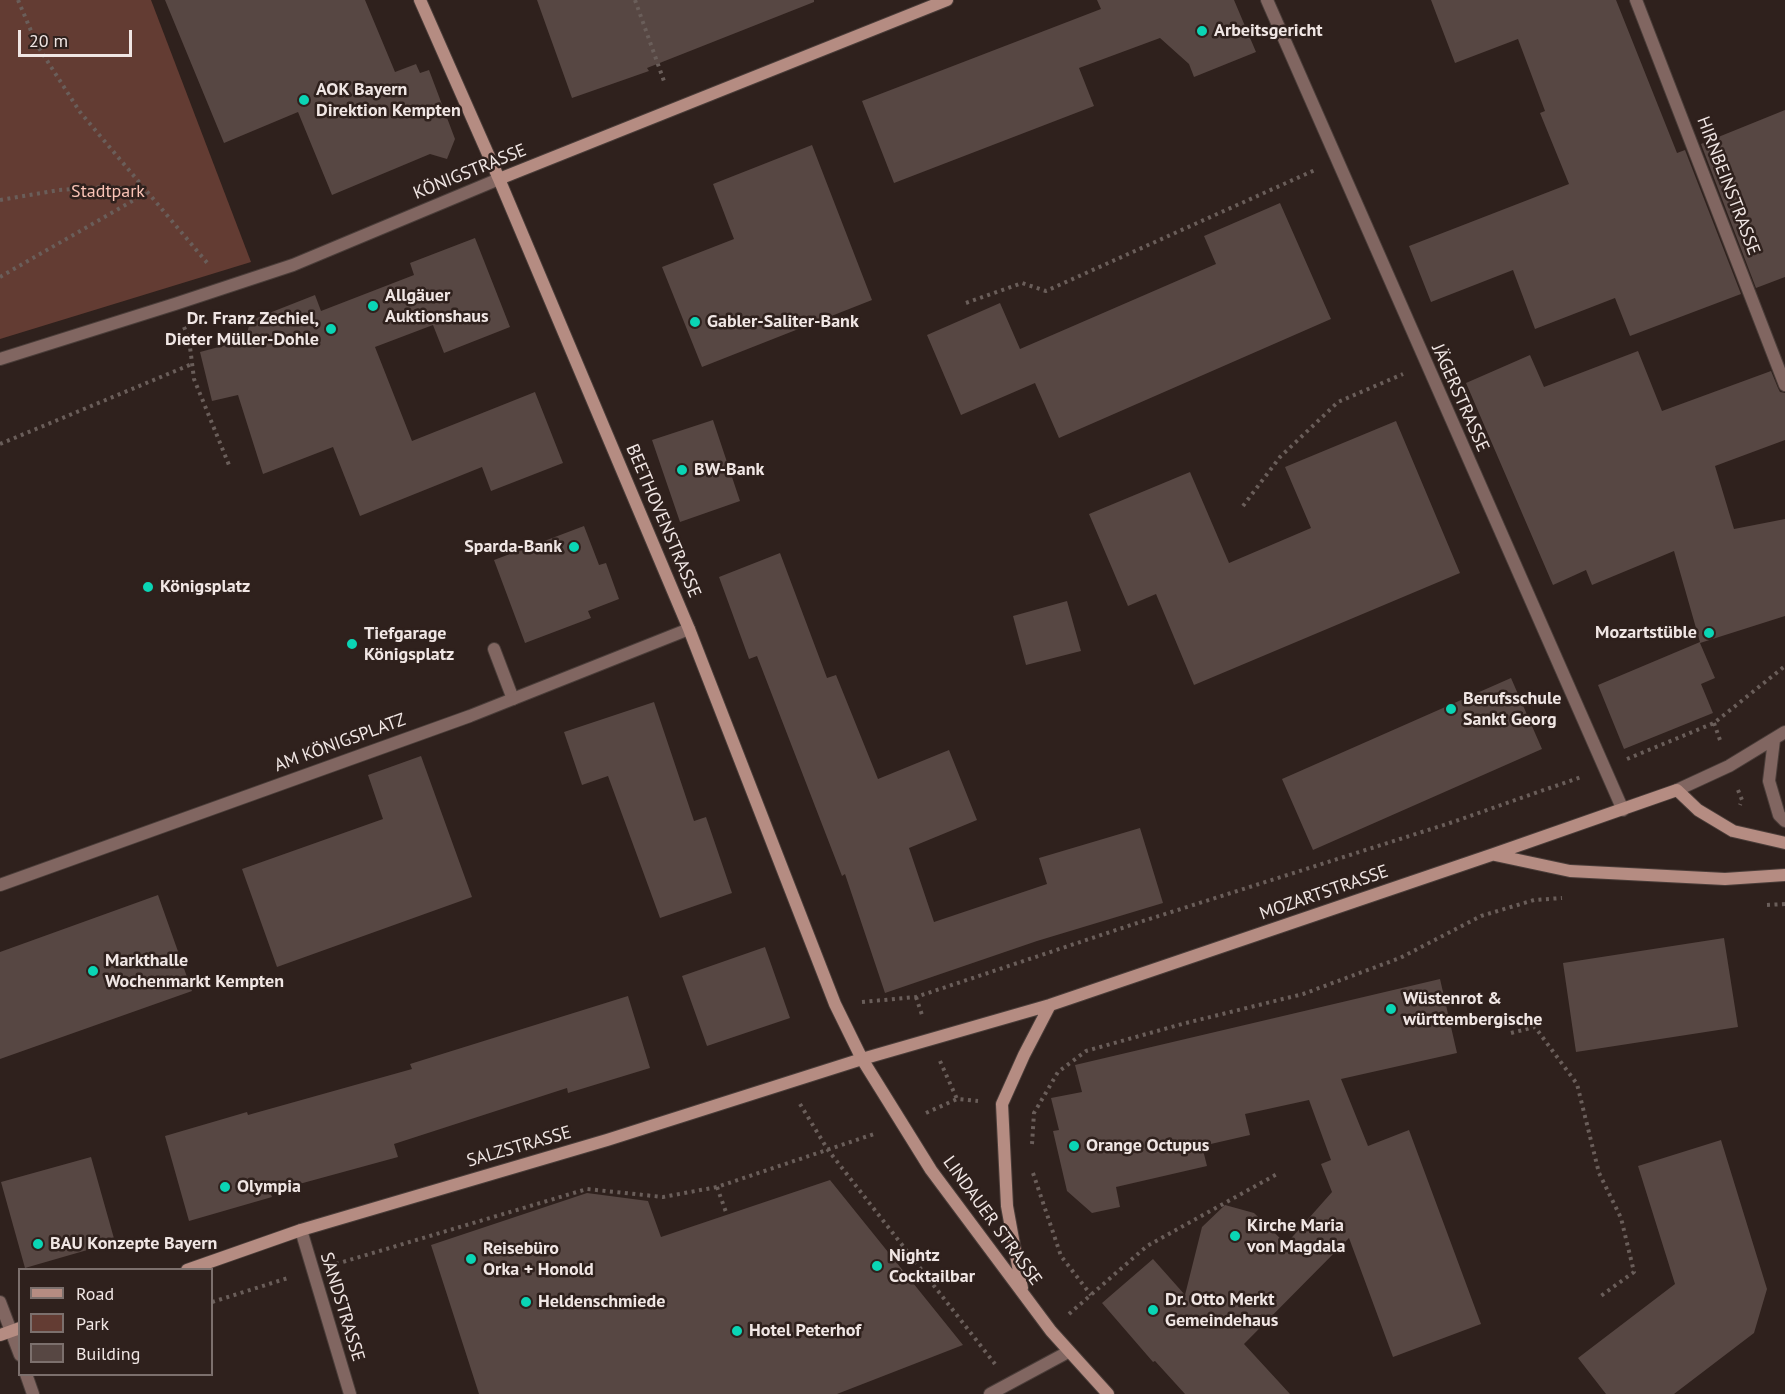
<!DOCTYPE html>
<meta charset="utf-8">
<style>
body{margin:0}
#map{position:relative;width:1785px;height:1394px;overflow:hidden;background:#2f211d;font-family:"PT Sans",sans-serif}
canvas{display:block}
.legend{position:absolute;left:18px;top:1268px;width:195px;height:108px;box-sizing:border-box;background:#2f211d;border:2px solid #7c706d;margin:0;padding:8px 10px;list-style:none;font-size:18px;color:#f0e6e4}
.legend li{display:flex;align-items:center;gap:12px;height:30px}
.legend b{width:30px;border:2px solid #7c706d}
.scale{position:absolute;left:18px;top:30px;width:114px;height:27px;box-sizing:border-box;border:3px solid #f0e6e4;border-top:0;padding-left:8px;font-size:18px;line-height:21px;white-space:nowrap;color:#f0e6e4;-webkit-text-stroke:4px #2f211d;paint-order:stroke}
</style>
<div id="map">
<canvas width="1785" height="1394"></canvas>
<ul class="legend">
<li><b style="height:8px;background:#b58c82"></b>Road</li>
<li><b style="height:16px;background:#633c33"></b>Park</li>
<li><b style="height:16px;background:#574743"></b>Building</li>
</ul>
<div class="scale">20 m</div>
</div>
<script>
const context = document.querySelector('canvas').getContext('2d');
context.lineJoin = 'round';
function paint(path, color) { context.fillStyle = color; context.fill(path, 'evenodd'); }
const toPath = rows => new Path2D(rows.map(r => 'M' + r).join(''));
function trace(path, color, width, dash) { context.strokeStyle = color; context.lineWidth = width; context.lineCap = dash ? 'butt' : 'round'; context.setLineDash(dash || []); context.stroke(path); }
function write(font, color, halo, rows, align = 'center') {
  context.font = font + ' "PT Sans",sans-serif'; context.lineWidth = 5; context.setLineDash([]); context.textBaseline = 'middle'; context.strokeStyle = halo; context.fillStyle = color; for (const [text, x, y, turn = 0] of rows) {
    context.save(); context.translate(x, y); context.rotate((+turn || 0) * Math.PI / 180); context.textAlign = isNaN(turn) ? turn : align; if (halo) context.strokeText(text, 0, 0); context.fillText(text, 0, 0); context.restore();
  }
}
paint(toPath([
 [0,0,151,0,251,262,0,339]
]), '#633c33');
paint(toPath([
 [165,0,365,0,395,72,416,64,420,73,429,70,455,139,447,159,430,154,332,195,298,112,224,143],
 [537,0,814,0,814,2,647,68,649,71,572,98],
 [1097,0,1234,0,1256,52,1194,77,1189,64,1160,38,1079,68,1094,106,894,183,862,101,1101,9],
 [1431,0,1616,0,1677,153,1685,150,1741,294,1630,336,1615,298,1535,329,1513,270,1431,302,1409,246,1569,184,1540,113,1545,111,1518,39,1455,63],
 [1785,110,1785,277,1756,288,1701,144],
 [812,145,872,300,702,367,662,267,734,239,713,184],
 [1280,203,1331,319,1059,438,1035,383,961,415,927,335,1000,303,1020,349,1216,264,1204,236],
 [475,238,510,327,444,353,433,325,375,347,412,441,535,392,563,463,491,491,482,467,360,516,333,447,263,474,238,395,212,401,200,352,245,340,249,326,254,319,315,295,321,311,414,275,410,263],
 [1638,351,1662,411,1771,371,1778,388,1780,392,1785,393,1785,440,1715,466,1734,529,1785,519,1785,616,1700,643,1715,678,1701,684,1713,713,1624,749,1598,685,1700,642,1674,551,1592,585,1586,570,1553,585,1466,383,1530,355,1544,387],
 [713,420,740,501,680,522,652,440],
 [1396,421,1460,573,1194,685,1156,594,1128,606,1089,514,1190,472,1229,563,1311,528,1285,467],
 [584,526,599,565,606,563,619,599,588,611,591,618,525,643,494,560],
 [780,553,827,678,836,675,878,779,949,750,977,820,909,848,934,922,1047,884,1039,858,1140,828,1163,903,1037,941,885,993,845,874,842,876,757,656,749,659,719,577],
 [1067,601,1081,651,1026,665,1013,616],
 [1511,678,1542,749,1313,850,1282,779],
 [654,702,694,821,706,817,732,893,660,918,608,776,582,785,564,732],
 [421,756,472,897,277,967,242,869,383,819,368,775],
 [158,895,192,991,0,1059,0,952],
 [1724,938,1738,1027,1576,1052,1563,963],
 [765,947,790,1018,707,1046,682,976],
 [1440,979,1457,1053,1341,1079,1368,1146,1409,1130,1481,1324,1393,1357,1349,1238,1244,1344,1290,1394,1185,1394,1155,1361,1153,1362,1102,1303,1153,1259,1185,1295,1202,1227,1225,1205,1254,1213,1286,1244,1332,1192,1321,1164,1331,1160,1309,1100,1245,1114,1250,1135,1202,1146,1207,1166,1116,1187,1120,1207,1092,1213,1067,1191,1053,1131,1059,1130,1051,1098,1082,1092,1075,1065],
 [628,996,650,1068,568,1093,567,1088,394,1144,398,1157,270,1192,272,1197,189,1221,165,1136,247,1112,248,1115,412,1069,410,1064],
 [1721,1140,1767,1289,1754,1333,1674,1394,1606,1394,1578,1358,1675,1284,1638,1166],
 [91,1157,115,1242,25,1268,1,1182],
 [830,1180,963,1345,837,1394,479,1394,431,1245,587,1193,648,1201,661,1237]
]), '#574743');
const lane = toPath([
 [494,649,513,699]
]);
const street = toPath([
 [1267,0,1623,810],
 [1636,0,1785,385],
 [0,359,175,304,293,265,499,179],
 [1774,740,1769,781,1779,815,1785,821],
 [1677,790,1729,766,1785,732],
 [0,885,470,716,689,629],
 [301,1230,350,1394],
 [0,1302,20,1355],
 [26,1374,33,1394],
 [990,1394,1068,1352]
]);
const secondary = toPath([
 [420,0,499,179,689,629,835,1004,862,1059,931,1170,1051,1331,1108,1394],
 [499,179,947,0],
 [1495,855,1570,871,1725,879,1785,875],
 [187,1270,301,1230,607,1140,862,1059,1050,1005,1494,854,1677,790,1698,810,1733,831,1785,843],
 [1022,1288,1007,1206,1002,1104,1024,1055,1050,1005],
 [0,1335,20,1328]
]);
trace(lane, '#4a3d39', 14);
trace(street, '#4a3d39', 14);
trace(secondary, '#4a3d39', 14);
trace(toPath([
 [18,0,37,45,80,112,209,265],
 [635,0,665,84],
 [0,200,59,190,108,187,148,191],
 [0,277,148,192],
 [966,303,1022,283,1046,291,1315,170],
 [184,327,189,339,194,379,229,465],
 [0,444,192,364],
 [1243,506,1280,457,1338,402,1403,374],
 [1714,723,1721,743],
 [1627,759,1714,723,1785,666],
 [1738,790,1742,800,1740,805],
 [1767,905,1785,904],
 [916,997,922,1015],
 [862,1002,916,997,1140,922,1447,824,1581,777],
 [1511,1033,1535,1027,1577,1084,1599,1173,1621,1218,1634,1272,1598,1298],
 [940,1061,957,1099],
 [800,1104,828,1150,995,1364],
 [926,1113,957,1099,978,1101],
 [1032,1144,1034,1113,1058,1072,1086,1051,1182,1024,1303,994,1400,958,1481,916,1534,900,1562,898],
 [1033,1173,1061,1256,1091,1295],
 [717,1187,727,1215],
 [336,1264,587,1189,663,1197,717,1187,877,1133],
 [212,1302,288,1278],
 [1069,1314,1147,1246,1279,1173]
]), '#6a5e5a', 4, [3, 4.5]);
trace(lane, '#816661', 12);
trace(street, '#816661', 12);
trace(secondary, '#b58c82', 12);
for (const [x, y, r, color] of [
 [1202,31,6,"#0ad5b5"],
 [304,100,6,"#0ad5b5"],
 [373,306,6,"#0ad5b5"],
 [695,322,6,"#0ad5b5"],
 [331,329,6,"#0ad5b5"],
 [682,470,6,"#0ad5b5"],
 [574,547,6,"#0ad5b5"],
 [148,587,6,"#0ad5b5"],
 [1709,633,6,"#0ad5b5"],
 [352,644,6,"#0ad5b5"],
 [1451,709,6,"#0ad5b5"],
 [93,971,6,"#0ad5b5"],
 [1391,1009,6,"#0ad5b5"],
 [1074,1146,6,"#0ad5b5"],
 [225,1187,6,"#0ad5b5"],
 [1235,1236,6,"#0ad5b5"],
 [38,1244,6,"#0ad5b5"],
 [471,1259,6,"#0ad5b5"],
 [877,1266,6,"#0ad5b5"],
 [526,1302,6,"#0ad5b5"],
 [1153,1310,6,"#0ad5b5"],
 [737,1331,6,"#0ad5b5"]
]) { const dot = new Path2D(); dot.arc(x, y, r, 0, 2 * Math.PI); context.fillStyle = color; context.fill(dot); trace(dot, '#2f211d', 2); }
write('bold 18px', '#f0e6e4', '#2f211d', [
 ["Arbeitsgericht",1214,31],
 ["AOK Bayern",316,90],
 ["Direktion Kempten",316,111],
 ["Allgäuer",385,296],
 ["Auktionshaus",385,317],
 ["Dr. Franz Zechiel,",319,319,"right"],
 ["Dieter Müller-Dohle",319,340,"right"],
 ["Gabler-Saliter-Bank",707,322],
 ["BW-Bank",694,470],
 ["Sparda-Bank",562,547,"right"],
 ["Königsplatz",160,587],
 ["Mozartstüble",1697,633,"right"],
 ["Tiefgarage",364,634],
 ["Königsplatz",364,655],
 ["Berufsschule",1463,699],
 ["Sankt Georg",1463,720],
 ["Markthalle",105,961],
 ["Wochenmarkt Kempten",105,982],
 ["Wüstenrot &",1403,999],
 ["württembergische",1403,1020],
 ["Orange Octupus",1086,1146],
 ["Olympia",237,1187],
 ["Kirche Maria",1247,1226],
 ["von Magdala",1247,1247],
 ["BAU Konzepte Bayern",50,1244],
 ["Reisebüro",483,1249],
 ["Orka + Honold",483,1270],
 ["Nightz",889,1256],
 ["Cocktailbar",889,1277],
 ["Dr. Otto Merkt",1165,1300],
 ["Gemeindehaus",1165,1321],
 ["Heldenschmiede",538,1302],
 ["Hotel Peterhof",749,1331]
], 'left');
write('18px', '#f0e6e4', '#2f211d', [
 ["KÖNIGSTRASSE",470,172,-22],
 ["HIRNBEINSTRASSE",1728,186,69],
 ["JÄGERSTRASSE",1460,398,66],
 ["BEETHOVENSTRASSE",663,521,67],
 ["AM KÖNIGSPLATZ",340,743,-20],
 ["MOZARTSTRASSE",1324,893,-19],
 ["SALZSTRASSE",519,1147,-16],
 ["LINDAUER STRASSE",992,1221,54],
 ["SANDSTRASSE",342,1307,73]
]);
write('18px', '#f9c3b6', '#2f211d', [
 ["Stadtpark",108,192]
]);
</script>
